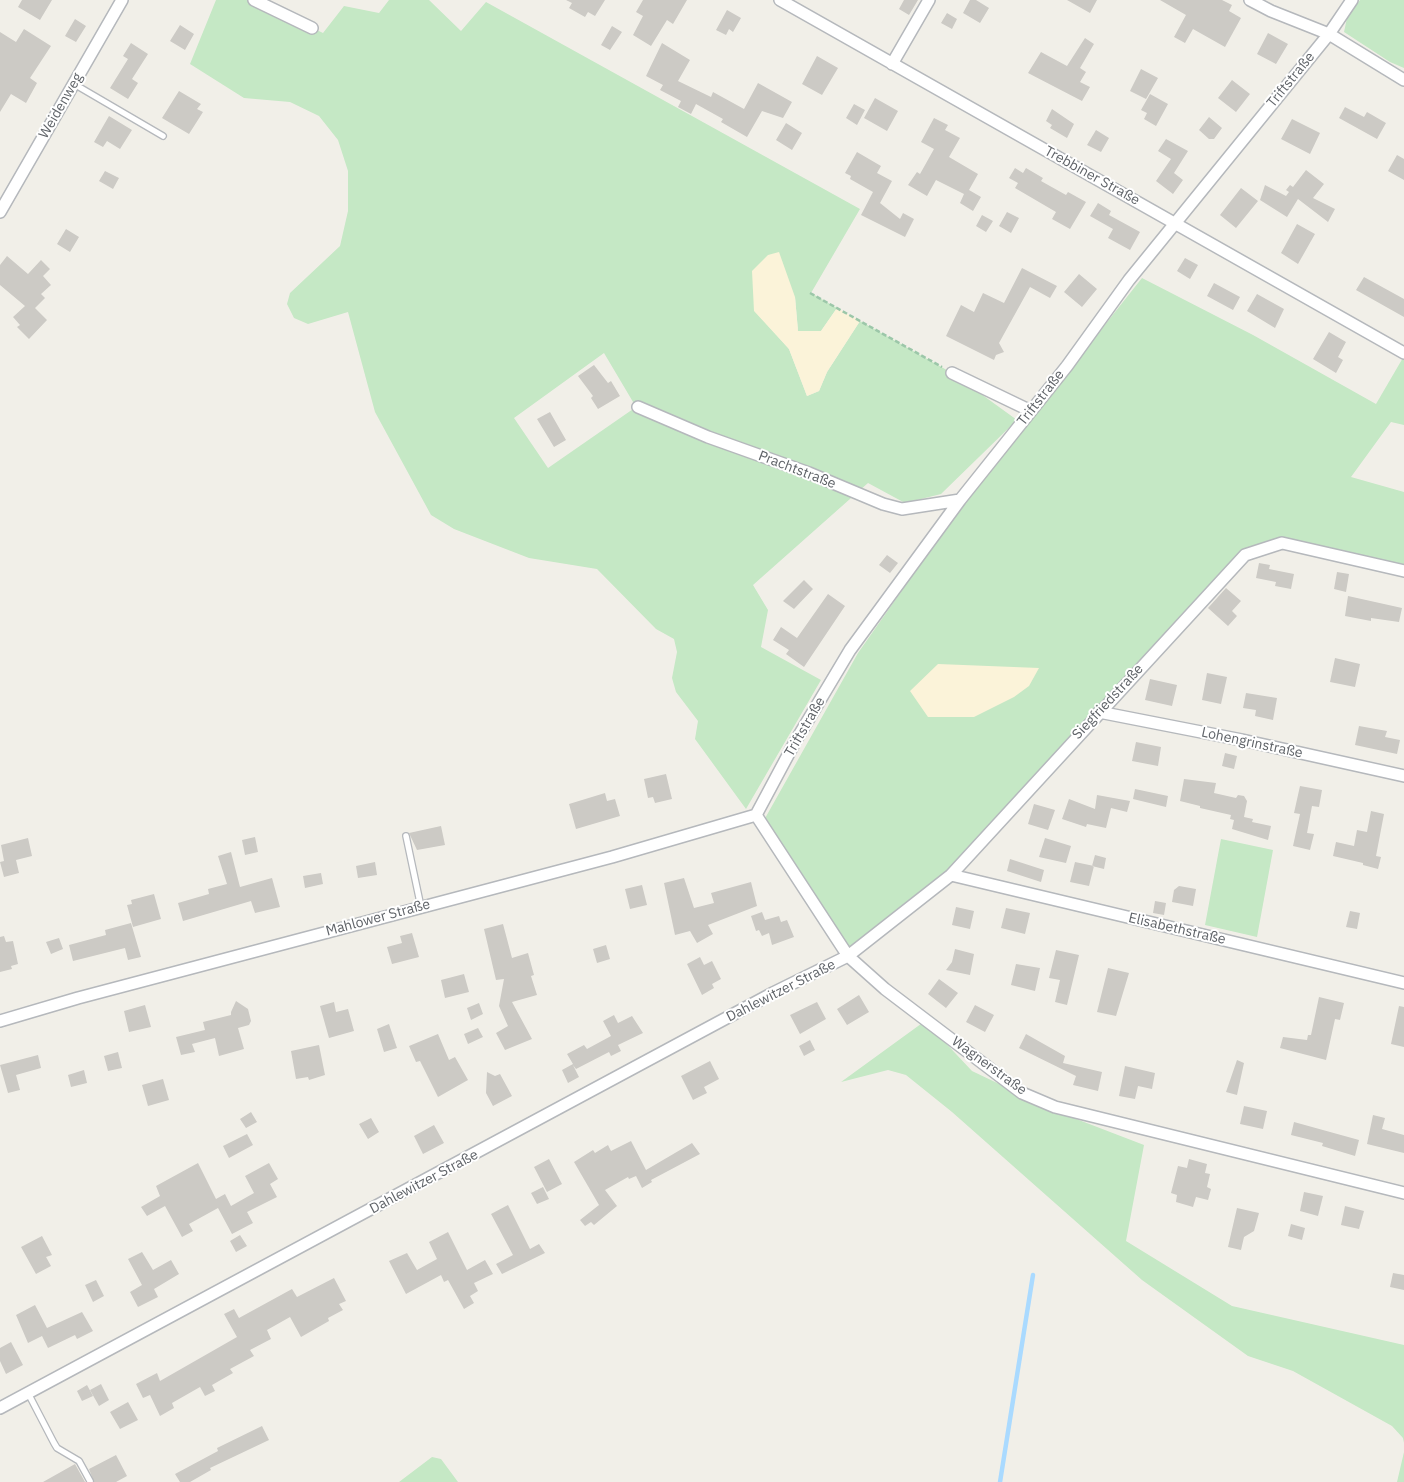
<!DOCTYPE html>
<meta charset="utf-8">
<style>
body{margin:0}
canvas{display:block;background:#f1efe8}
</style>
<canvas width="1404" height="1482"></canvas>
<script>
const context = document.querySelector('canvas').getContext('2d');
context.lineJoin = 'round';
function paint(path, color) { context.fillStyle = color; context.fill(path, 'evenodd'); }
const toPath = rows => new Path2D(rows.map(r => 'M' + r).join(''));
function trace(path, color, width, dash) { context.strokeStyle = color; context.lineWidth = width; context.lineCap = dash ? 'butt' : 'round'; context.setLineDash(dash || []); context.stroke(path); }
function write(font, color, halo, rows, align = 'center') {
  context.font = font + ' "IBM Plex Sans",sans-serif'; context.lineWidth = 4; context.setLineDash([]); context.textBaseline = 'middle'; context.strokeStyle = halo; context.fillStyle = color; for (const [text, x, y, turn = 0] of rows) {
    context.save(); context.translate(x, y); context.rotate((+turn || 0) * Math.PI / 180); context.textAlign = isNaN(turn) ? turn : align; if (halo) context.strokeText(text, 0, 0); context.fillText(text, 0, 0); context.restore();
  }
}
paint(toPath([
 [216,0,254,0,323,33,344,6,379,13,389,0,429,0,461,31,486,2,860,209,811,293,837,308,821,331,798,331,795,297,755,311,789,349,807,396,819,391,827,372,860,321,952,373,1017,420,941,494,905,503,868,483,753,585,768,610,761,647,821,680,746,809,695,739,698,721,676,692,672,678,677,652,674,639,656,629,597,569,529,558,454,529,431,515,375,412,348,312,308,324,294,318,287,304,290,293,340,246,348,211,348,171,338,140,319,116,290,102,244,98,190,64],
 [604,353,636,407,548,468,514,418],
 [1360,0,1404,0,1404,68,1390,62,1344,32,1347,18],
 [1142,278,1253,335,1376,404,1404,356,1404,425,1391,422,1351,477,1404,492,1404,571,1282,543,1245,555,951,875,848,956,801,895,759,829,858,653,962,505],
 [1221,839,1273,850,1257,937,1205,925],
 [925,1021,972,1071,1058,1112,1144,1145,1126,1241,1232,1306,1404,1345,1404,1443,1403,1438,1392,1426,1293,1371,1248,1356,1142,1280,952,1112,906,1075,888,1070,841,1082],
 [1404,1452,1404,1482,1397,1482],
 [432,1457,441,1459,458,1482,399,1482]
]), '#c5e8c5');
paint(toPath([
 [779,252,795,297,798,331,821,331,837,308,860,321,827,372,819,391,807,396,789,349,754,311,752,271,768,255],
 [938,664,1039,668,1029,686,1014,697,974,717,928,717,910,691]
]), '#fbf3d9');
trace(toPath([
 [1000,1482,1033,1275]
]), '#aadaff', 4.5);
paint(toPath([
 [22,0,52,0,40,20,18,7],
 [566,0,605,0,595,16,588,12,585,17,569,8,572,3],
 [643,0,687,0,673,24,667,20,651,46,633,35,643,16,636,12],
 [904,0,918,0,909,15,899,9],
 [970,0,976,0,989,8,980,23,963,13],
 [1067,0,1097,0,1090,13],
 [1160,0,1222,0,1232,5,1229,11,1241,18,1225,47,1193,29,1185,43,1174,37,1186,15],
 [727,10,741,18,733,32,729,29,726,35,716,30],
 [947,13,957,19,952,29,941,23],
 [75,19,86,26,76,42,65,36],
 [180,25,194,34,185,50,170,41],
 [612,26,622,32,610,50,601,45],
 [24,29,51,46,30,78,37,83,26,103,11,94,0,112,0,32,16,42],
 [1268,33,1288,44,1276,64,1257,54],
 [1085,38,1094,44,1080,68,1086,72,1080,82,1090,87,1082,101,1028,73,1041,52,1067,66],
 [131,43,148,54,132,79,138,83,128,99,110,88,128,59,123,56],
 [662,43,690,60,678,81,711,97,713,92,744,109,758,83,792,102,783,118,762,111,747,137,721,122,723,119,696,104,691,114,678,107,681,101,660,90,663,85,646,76],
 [817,56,838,68,822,95,802,84],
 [1141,69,1158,78,1146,99,1130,91],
 [1232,80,1250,94,1236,112,1218,98],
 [179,91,201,104,197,109,203,112,189,134,162,118],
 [1150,94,1168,104,1156,126,1144,119,1147,113,1141,110],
 [875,98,898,111,887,131,864,118],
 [854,104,865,110,857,125,846,118],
 [1345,107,1364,117,1367,112,1386,123,1377,139,1339,118],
 [1052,109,1074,124,1067,138,1050,128,1052,125,1046,121],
 [109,116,132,130,120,149,107,141,103,147,94,142],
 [1209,117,1222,128,1214,139,1209,139,1199,130],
 [934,118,948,125,945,130,960,138,949,157,978,174,969,190,981,197,973,211,960,203,964,194,936,180,927,196,908,185,917,172,920,174,934,149,921,142],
 [1292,119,1320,133,1310,154,1281,139],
 [786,123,802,133,792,150,776,140],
 [1096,130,1109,138,1101,152,1087,145],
 [1166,139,1188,151,1174,173,1183,180,1173,194,1156,181,1171,159,1158,151],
 [857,152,881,166,877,173,892,181,880,203,900,219,903,213,914,219,905,237,861,215,873,192,850,179,851,176,845,173],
 [1397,155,1404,159,1404,180,1388,171],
 [1015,168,1023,173,1026,168,1043,178,1041,181,1066,195,1068,192,1086,202,1070,229,1052,219,1056,212,1015,188,1018,183,1009,178],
 [1306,170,1324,184,1313,198,1335,209,1328,222,1298,199,1287,217,1260,200,1265,185,1286,196,1289,192,1286,190,1290,185,1293,187],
 [105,171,119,178,113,189,99,181],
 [1241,188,1258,201,1236,228,1220,215],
 [1098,203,1111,211,1109,215,1140,232,1130,250,1108,238,1113,229,1090,216],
 [1007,212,1019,218,1011,233,999,226],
 [982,215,993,221,986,232,976,226],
 [1297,224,1315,234,1298,264,1281,253],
 [66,229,79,237,70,252,57,244],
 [7,256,28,274,41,260,50,269,43,276,51,285,41,294,45,298,35,308,47,320,29,339,17,327,20,325,13,317,25,306,0,285,0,265],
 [1185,258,1198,265,1190,279,1177,271],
 [1022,268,1057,286,1050,298,1030,287,999,343,1004,352,996,355,994,360,946,336,961,305,974,312,983,293,1004,303],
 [1079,274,1097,289,1082,307,1064,292],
 [1364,277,1404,299,1404,317,1356,290],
 [1214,283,1240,297,1233,310,1207,296],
 [1257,294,1284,309,1275,328,1247,311],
 [1329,332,1346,342,1338,357,1343,360,1336,373,1313,359],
 [594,365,608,383,611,381,620,396,598,409,591,398,593,396,578,376],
 [550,412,566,440,554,447,537,419],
 [887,555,898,563,890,573,879,565],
 [1259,563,1270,565,1269,569,1294,574,1291,589,1275,586,1276,582,1256,578],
 [1337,572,1349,574,1346,592,1334,589],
 [804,580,813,589,794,609,783,601],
 [1226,588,1241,601,1232,611,1237,616,1228,626,1208,608],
 [828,594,845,606,804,667,786,654,789,650,773,640,781,627,797,638],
 [1348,596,1402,608,1399,622,1371,618,1371,621,1345,616],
 [1335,658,1360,664,1355,687,1330,682],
 [1207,673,1227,677,1221,704,1202,700],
 [1150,679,1177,685,1172,706,1145,700],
 [1246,693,1277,698,1273,720,1255,716,1256,710,1243,708],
 [1359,726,1387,731,1385,737,1400,740,1397,754,1355,745],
 [1136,742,1161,747,1158,766,1132,761],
 [1225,753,1237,756,1234,769,1222,766],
 [666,774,672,799,655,803,653,797,648,798,644,779],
 [1184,779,1216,783,1214,793,1236,798,1238,795,1244,796,1247,801,1244,817,1253,819,1252,822,1271,826,1268,840,1232,829,1234,820,1230,819,1231,815,1200,808,1200,806,1180,801],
 [1300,786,1322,790,1319,807,1312,806,1307,833,1314,834,1310,850,1293,846,1300,814,1294,813],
 [1135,789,1168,796,1166,807,1133,799],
 [605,793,607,801,615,799,620,816,576,829,569,804],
 [1097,795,1130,801,1127,812,1111,808,1106,828,1087,824,1086,827,1062,819,1069,799,1095,809],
 [1034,804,1055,810,1048,830,1028,824],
 [1371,811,1384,814,1376,856,1381,857,1378,869,1363,865,1363,863,1333,856,1336,842,1354,846,1357,830,1367,832],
 [441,826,445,845,417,850,409,833],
 [255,837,258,852,245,855,242,840],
 [28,838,32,856,16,860,19,873,4,877,0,862,4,861,1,845],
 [1045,838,1071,846,1066,863,1039,857],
 [231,852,240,887,272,878,280,907,255,913,251,901,183,921,178,903,209,894,208,889,227,884,218,856],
 [1095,855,1106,858,1104,869,1092,866],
 [1010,859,1044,870,1041,882,1007,871],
 [375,862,377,875,358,878,356,866],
 [1075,862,1094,866,1089,886,1070,882],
 [321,873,323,884,305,888,303,876],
 [684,878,694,908,714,903,711,893,751,882,757,906,708,925,713,934,697,943,690,931,675,935,664,883],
 [642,885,647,905,630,909,625,889],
 [1179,886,1196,889,1193,906,1172,902,1174,890],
 [154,894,161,919,133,927,127,905,132,904,131,900],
 [1155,901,1166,903,1164,915,1153,913],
 [956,907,974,911,970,929,952,925],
 [1006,908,1030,913,1025,934,1001,928],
 [1350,911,1360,913,1357,929,1346,927],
 [762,912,765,920,779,916,781,922,787,920,794,937,772,945,769,933,762,936,759,930,756,931,751,916],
 [131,923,141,957,128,960,125,948,73,961,69,945,106,935,105,930],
 [503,924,512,958,528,953,534,975,531,976,537,995,512,1002,532,1039,505,1050,496,1033,508,1026,499,1006,504,979,496,980,484,929],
 [412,933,419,957,392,964,387,947,402,943,400,936],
 [4,936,6,942,13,941,18,964,11,966,12,969,0,972,0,937],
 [59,938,63,949,51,954,46,942],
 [606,945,610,959,597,963,593,949],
 [955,949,974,954,970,975,946,970,952,962],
 [1056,950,1079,955,1067,1005,1055,1002,1060,980,1049,978],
 [700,957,704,965,712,961,721,979,712,984,714,988,702,995,687,964],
 [1016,964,1040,968,1035,991,1011,985],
 [1108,968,1129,973,1116,1016,1097,1012],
 [464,974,469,992,445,998,441,980],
 [939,979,958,993,946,1008,928,994],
 [859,995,869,1012,847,1025,837,1009],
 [1319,997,1344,1003,1340,1020,1335,1019,1326,1060,1280,1048,1283,1037,1307,1040,1308,1035,1311,1035],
 [236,1001,248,1009,251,1021,249,1025,238,1028,244,1049,219,1056,215,1038,192,1044,195,1052,181,1055,176,1037,205,1030,203,1022,231,1015,231,1012],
 [334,1002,336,1012,348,1009,354,1031,329,1038,320,1006],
 [817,1002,826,1019,800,1034,790,1015],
 [479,1003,483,1014,471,1020,467,1008],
 [145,1005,151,1027,129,1032,124,1011],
 [975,1005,994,1015,985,1032,966,1022],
 [1399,1006,1404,1007,1404,1047,1391,1044],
 [614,1015,618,1023,632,1016,643,1033,618,1045,621,1051,611,1056,609,1052,576,1069,573,1065,579,1077,568,1083,562,1070,573,1064,567,1054,584,1045,587,1049,611,1036,603,1021],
 [389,1024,397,1048,384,1052,377,1029],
 [478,1028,483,1037,468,1044,464,1034],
 [438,1034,449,1060,455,1057,468,1080,438,1097,420,1061,416,1062,409,1046],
 [1026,1034,1065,1056,1063,1063,1102,1072,1098,1091,1073,1085,1076,1076,1019,1048],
 [810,1040,815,1050,804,1056,799,1046],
 [319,1045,325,1075,309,1080,308,1077,296,1079,291,1051],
 [118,1052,122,1068,108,1071,104,1056],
 [38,1055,41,1068,16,1075,20,1090,8,1093,0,1065],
 [1237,1060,1244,1063,1237,1095,1226,1092],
 [710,1061,719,1079,704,1087,707,1093,693,1100,681,1076],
 [1125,1066,1155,1073,1152,1089,1138,1086,1135,1099,1119,1096],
 [84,1070,87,1083,71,1087,68,1075],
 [487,1072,495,1076,500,1074,512,1096,493,1106,486,1093],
 [163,1079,169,1100,148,1106,142,1085],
 [1244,1106,1267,1111,1263,1129,1240,1124],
 [251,1112,257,1122,246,1128,240,1119],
 [1373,1115,1385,1118,1382,1129,1404,1135,1404,1153,1367,1144],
 [371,1118,379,1132,368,1139,359,1124],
 [1294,1122,1359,1140,1355,1156,1322,1146,1323,1143,1291,1135],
 [434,1125,444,1143,423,1154,414,1136],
 [247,1134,253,1145,229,1158,223,1146],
 [631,1141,646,1170,692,1143,700,1154,651,1180,652,1182,642,1188,636,1176,629,1179,628,1177,605,1190,617,1206,594,1225,591,1222,585,1226,580,1220,599,1205,574,1162,593,1150,595,1153,608,1145,611,1151],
 [549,1159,562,1184,547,1192,534,1167],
 [1189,1159,1207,1164,1205,1173,1210,1174,1207,1187,1211,1189,1208,1200,1196,1197,1193,1207,1176,1202,1177,1195,1171,1193,1178,1166,1187,1168],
 [198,1163,216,1199,225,1194,231,1206,254,1193,245,1176,269,1163,278,1179,270,1184,277,1197,247,1212,253,1223,232,1234,218,1208,189,1224,193,1231,182,1237,165,1206,147,1216,141,1207,160,1196,156,1186],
 [543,1187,549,1199,537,1204,531,1193],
 [1304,1192,1323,1196,1318,1216,1300,1211],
 [508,1205,530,1249,539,1244,545,1253,502,1274,496,1264,513,1255,491,1214],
 [1345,1206,1364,1211,1359,1229,1341,1225],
 [1237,1208,1259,1213,1254,1231,1244,1237,1241,1250,1228,1247],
 [1291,1224,1305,1228,1302,1240,1288,1236],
 [448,1232,467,1270,485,1260,493,1274,474,1283,478,1291,470,1296,474,1303,464,1309,448,1280,444,1282,441,1275,406,1294,389,1261,407,1253,417,1270,437,1259,429,1242],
 [240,1235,247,1246,236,1252,230,1241],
 [42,1236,52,1255,46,1257,51,1266,36,1274,21,1247],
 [142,1252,153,1270,171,1260,179,1274,154,1289,158,1297,138,1307,130,1292,142,1285,128,1259],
 [1393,1273,1404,1275,1404,1290,1390,1287],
 [334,1278,346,1301,339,1304,343,1310,328,1318,329,1321,301,1337,290,1317,267,1330,271,1339,250,1350,254,1356,230,1369,233,1373,212,1385,215,1391,205,1396,200,1387,172,1403,174,1408,160,1416,150,1395,143,1398,136,1384,157,1373,160,1381,237,1337,224,1314,234,1309,239,1318,292,1289,297,1297],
 [96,1280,104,1296,93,1302,85,1285],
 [35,1305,47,1328,82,1312,93,1331,77,1339,75,1335,48,1348,42,1336,28,1343,16,1315],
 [11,1342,23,1365,6,1374,0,1361,0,1348],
 [101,1384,109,1400,99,1406,90,1390],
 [87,1385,93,1396,82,1401,77,1391],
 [128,1402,138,1420,120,1429,110,1412],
 [262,1426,269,1440,210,1468,211,1470,190,1482,180,1482,175,1474,218,1451,217,1448],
 [116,1455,127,1476,116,1482,94,1482,89,1469],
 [75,1464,85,1482,43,1482]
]), '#cccac5');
const lane = toPath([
 [74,84,163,136],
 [406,836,421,907],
 [28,1393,54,1443,57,1448,79,1461,90,1481]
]);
const street = toPath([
 [254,0,312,28],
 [780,0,1404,353],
 [1250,0,1271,11,1329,34,1404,80],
 [892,64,929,0],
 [0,212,122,0],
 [952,373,1031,411],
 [638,407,708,437,809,473,883,504,902,509,960,500],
 [1099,712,1242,740,1404,776],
 [756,815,795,742,850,650,960,500,1067,366,1129,280,1329,34,1352,0],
 [756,815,848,956,885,989,1022,1093,1055,1107,1404,1193],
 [951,875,1404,983],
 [0,1021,78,998,612,857,756,815],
 [0,1408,773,993,848,956,951,875,1245,555,1282,543,1404,571]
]);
trace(lane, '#b5b8bc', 8);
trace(street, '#b5b8bc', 14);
trace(toPath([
 [810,293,942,367]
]), '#9cc7a9', 2.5, [5, 2.5]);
trace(lane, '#fff', 5.5);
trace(street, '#fff', 11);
write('14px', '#5f6368', '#fff', [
 ["Triftstraße",1291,80,-51],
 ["Weidenweg",61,106,-60],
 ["Trebbiner Straße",1092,176,29],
 ["Triftstraße",1041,398,-52],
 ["Prachtstraße",797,470,21],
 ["Siegfriedstraße",1108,702,-47],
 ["Triftstraße",805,727,-60],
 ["Lohengrinstraße",1252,743,12],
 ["Mahlower Straße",378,918,-15],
 ["Elisabethstraße",1177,929,13],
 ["Dahlewitzer Straße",781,991,-27],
 ["Wagnerstraße",989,1066,36],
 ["Dahlewitzer Straße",424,1182,-28]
]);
</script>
